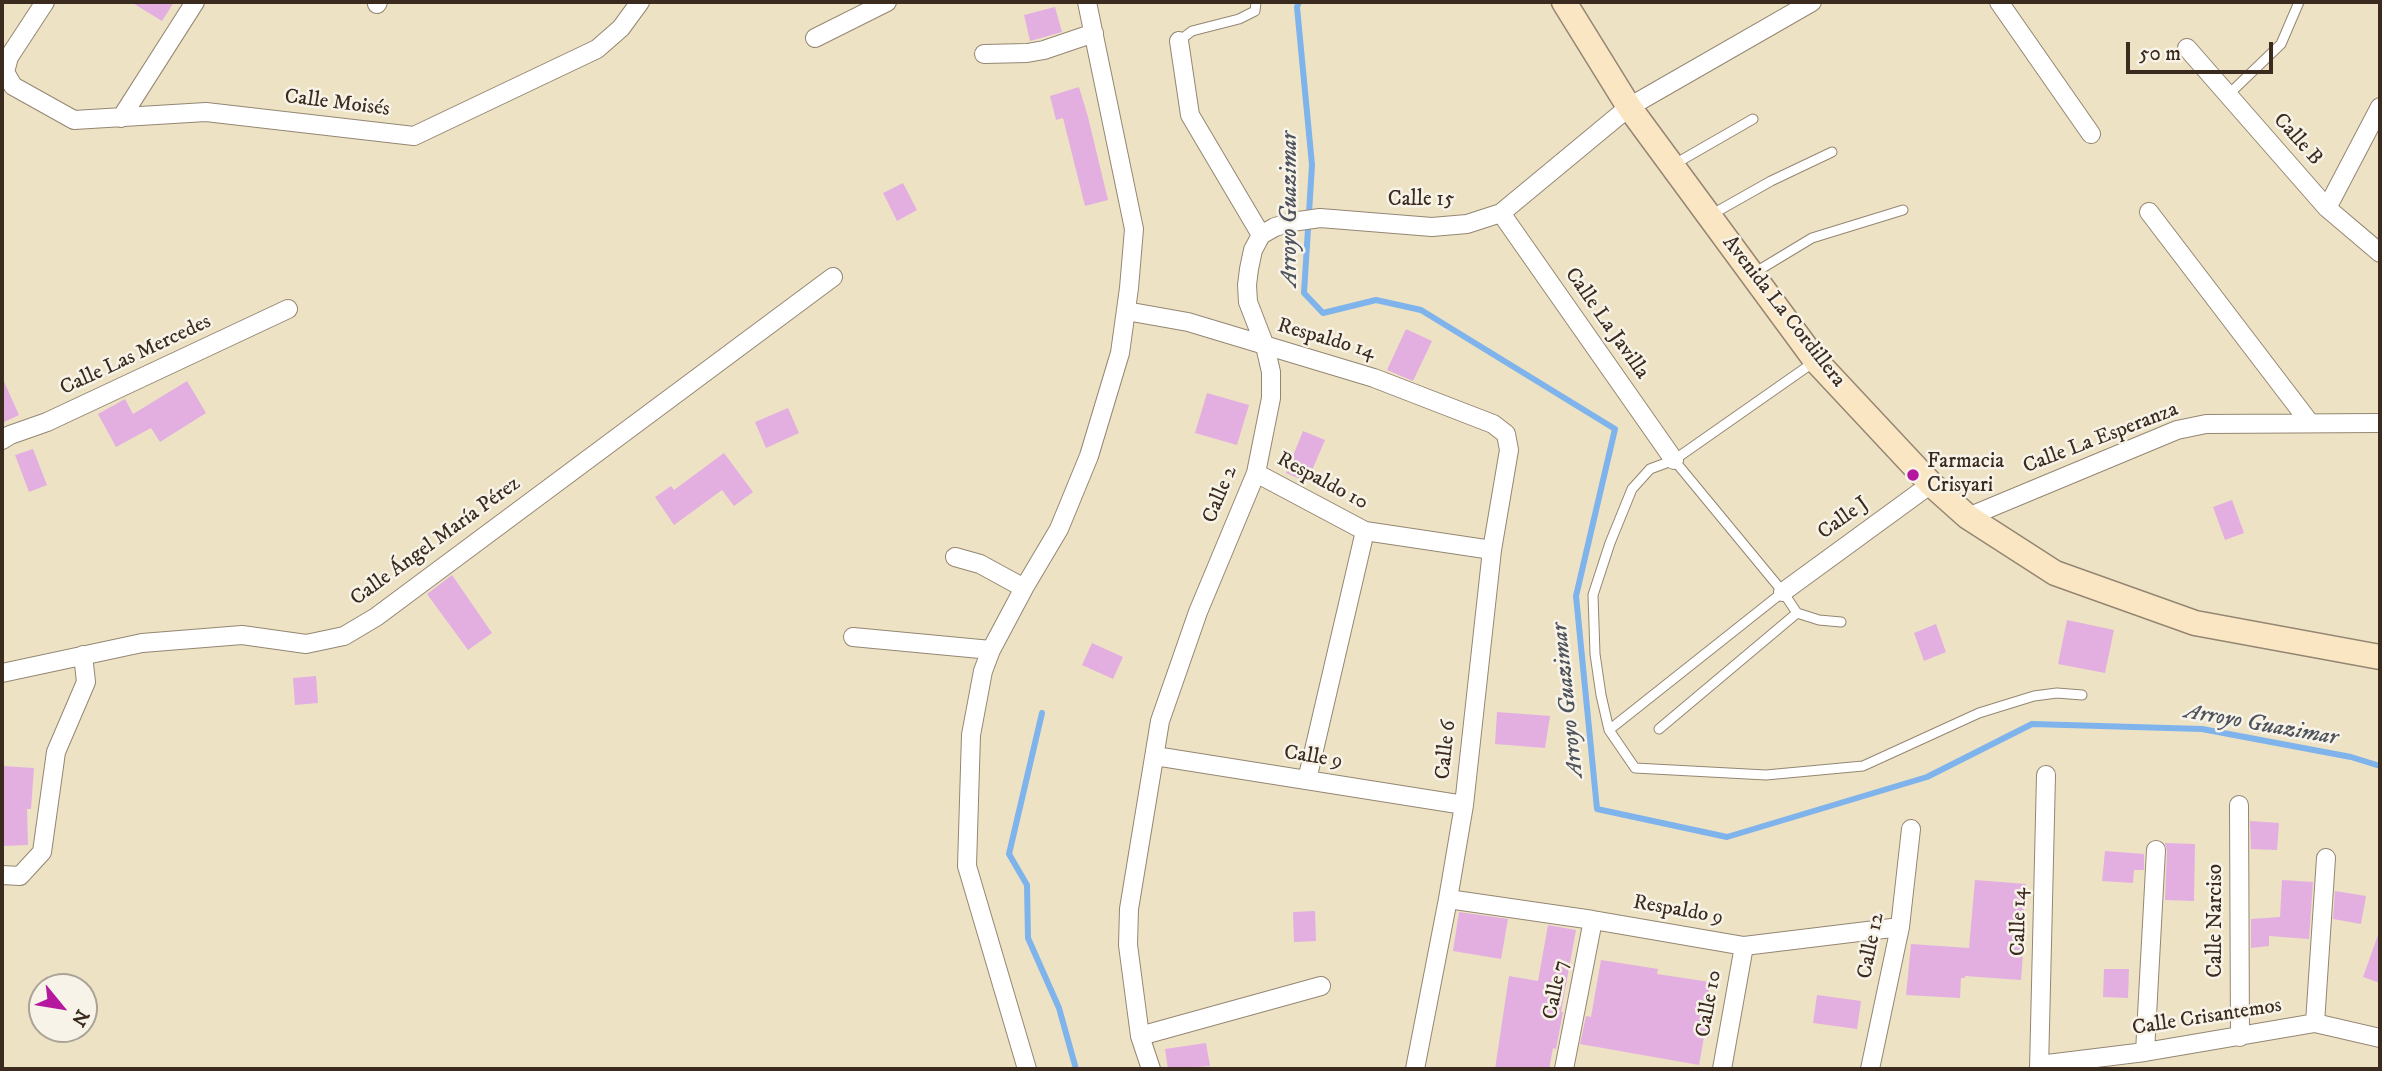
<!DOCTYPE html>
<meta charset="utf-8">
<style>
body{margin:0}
#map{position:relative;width:2382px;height:1071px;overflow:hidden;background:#eee2c5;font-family:"IM FELL DW Pica",serif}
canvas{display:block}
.frame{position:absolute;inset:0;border:4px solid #3b2a1e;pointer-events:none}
.north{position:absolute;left:28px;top:973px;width:70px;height:70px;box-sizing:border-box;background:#f7f3e8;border:2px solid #aca397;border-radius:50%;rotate:120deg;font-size:19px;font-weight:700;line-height:28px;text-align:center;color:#3b2a1e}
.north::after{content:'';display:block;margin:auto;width:24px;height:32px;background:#b5179e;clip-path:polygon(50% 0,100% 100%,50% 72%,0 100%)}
.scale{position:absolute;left:2126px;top:42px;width:147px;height:32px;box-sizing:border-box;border:4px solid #3b2a1e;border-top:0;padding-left:9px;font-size:21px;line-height:24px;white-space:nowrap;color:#3b2a1e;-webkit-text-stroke:5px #f7f3e8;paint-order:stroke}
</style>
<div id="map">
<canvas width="2382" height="1071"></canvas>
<div class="frame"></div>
<div class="north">N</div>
<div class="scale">50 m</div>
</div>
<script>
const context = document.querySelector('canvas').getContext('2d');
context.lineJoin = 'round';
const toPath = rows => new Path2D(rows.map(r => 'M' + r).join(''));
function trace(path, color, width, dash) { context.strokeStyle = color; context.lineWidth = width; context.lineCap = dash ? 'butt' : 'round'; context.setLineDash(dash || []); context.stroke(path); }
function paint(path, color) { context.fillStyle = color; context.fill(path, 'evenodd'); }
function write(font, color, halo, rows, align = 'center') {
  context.font = font + ' "IM FELL DW Pica",serif'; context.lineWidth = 5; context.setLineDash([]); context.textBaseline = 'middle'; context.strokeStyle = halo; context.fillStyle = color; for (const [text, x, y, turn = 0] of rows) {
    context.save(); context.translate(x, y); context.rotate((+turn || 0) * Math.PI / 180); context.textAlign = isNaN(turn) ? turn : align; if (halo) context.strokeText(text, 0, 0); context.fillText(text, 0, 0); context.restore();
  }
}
trace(toPath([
 [1299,2,1297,7,1312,165,1304,293,1323,313,1376,300,1421,310,1615,429,1576,596,1597,809,1727,837,1927,777,2032,724,2202,729,2351,757,2380,766],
 [1042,713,1009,854,1027,885,1028,938,1059,1008,1076,1069]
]), '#7fb3ec', 6);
paint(toPath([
 [131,2,174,2,162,21],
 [1055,7,1062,32,1030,41,1024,15],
 [1079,87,1088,117,1108,200,1085,206,1063,118,1056,120,1050,96],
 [903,183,917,210,897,221,883,193],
 [1406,329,1432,341,1413,381,1387,370],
 [2,377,19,415,2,423],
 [187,381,206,413,160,442,151,428,116,447,98,414,125,399,133,414],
 [1207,393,1249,405,1237,445,1195,433],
 [788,408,799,433,766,448,755,422],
 [1303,431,1325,440,1307,482,1286,473],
 [33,449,47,485,29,492,15,455],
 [724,453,753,492,734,506,722,490,674,525,655,497,671,486,674,490],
 [2232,500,2244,533,2225,540,2213,507],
 [452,575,492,633,468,650,427,594],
 [2067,620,2114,630,2105,673,2058,664],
 [1936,624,1946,652,1924,661,1914,633],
 [1092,643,1123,657,1113,679,1082,665],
 [316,676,318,703,295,705,293,678],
 [1497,712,1550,716,1545,748,1495,744],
 [2,766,34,768,31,809,27,809,28,845,2,846],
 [2250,821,2279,823,2277,850,2251,849],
 [2165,843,2195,844,2194,901,2165,900,2167,851],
 [2105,851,2144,854,2144,870,2134,870,2133,883,2102,881],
 [1975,880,2026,884,2020,953,2023,953,2021,980,1965,976,1965,978,1961,978,1960,998,1906,995,1911,944,1969,948],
 [2282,880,2313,882,2309,939,2269,936,2269,946,2251,948,2251,919,2280,917],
 [2335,891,2366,896,2361,924,2333,919],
 [1315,911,1316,941,1294,942,1293,912],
 [1459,912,1508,919,1501,959,1453,951],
 [1548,925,1576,930,1561,1012,1563,1012,1556,1049,1553,1048,1549,1069,1495,1069,1509,976,1538,981],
 [2378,935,2380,935,2380,983,2363,977],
 [1601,960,1658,969,1657,974,1710,982,1709,993,1715,993,1709,1038,1704,1037,1699,1065,1580,1044,1586,1016,1591,1017],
 [2104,969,2129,969,2128,998,2103,997],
 [1817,995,1861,1001,1857,1029,1813,1023],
 [1206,1043,1210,1066,1168,1069,1165,1049]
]), '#e2afe0');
const lane = toPath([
 [1179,41,1192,31,1239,19,1255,11,1256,2],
 [2227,96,2281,44,2299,2],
 [1673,165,1753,119],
 [1709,216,1771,181,1832,152],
 [1754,273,1812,238,1903,210],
 [1814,362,1674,460,1650,469,1632,489,1610,543,1593,595,1595,654,1601,695,1609,730,1635,768,1766,775,1863,766,1979,713,2034,696,2057,693,2082,695],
 [1674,460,1783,592,1797,613],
 [1659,729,1797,613,1819,620,1841,622],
 [1609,730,1783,592]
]);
const street = toPath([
 [45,2,9,57,5,72,13,86,74,120,206,112,414,136,597,49,621,28,640,2],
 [1999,2,2091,134],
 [377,4,378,2],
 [815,38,887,2],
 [2187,48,2327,208,2380,253],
 [984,54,1027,53,1044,50,1094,33],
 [121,118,195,2],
 [2327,208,2380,107],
 [2149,212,2310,423],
 [1501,213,1674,460],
 [1261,235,1275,227,1292,222,1320,218,1432,227,1467,224,1501,213,1629,107,1812,2],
 [1126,311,1188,322,1374,378,1493,424,1506,434,1509,450,1492,550,1464,805,1448,899,1415,1069],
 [2,440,10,435,47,422,288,309],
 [1256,473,1365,531,1492,550],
 [1968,517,2177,430,2206,424,2380,423],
 [955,557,980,564,1024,588],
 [1783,592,1931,484],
 [853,637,991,650],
 [2,673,142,643,242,635,306,644,344,636,376,617,833,277],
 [1155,756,1464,805],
 [1307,780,1365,531],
 [2239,805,2240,1037],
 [2,875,20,876,42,852,56,752,86,682,83,655],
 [1448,899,1593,920,1744,946,1900,927],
 [2315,1023,2326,858],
 [1140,1036,1321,986],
 [2145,1052,2156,850],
 [2039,1065,2145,1052,2315,1023,2380,1038],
 [1027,1069,967,866,971,735,983,671,991,650,1024,588,1059,529,1089,456,1120,353,1129,288,1134,229,1087,2],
 [1151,1069,1140,1036,1128,945,1129,909,1160,721,1198,612,1256,473,1271,398,1271,372,1265,346,1248,302,1247,285,1249,269,1253,250,1261,235,1190,115,1179,41],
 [1564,1069,1593,920],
 [1722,1069,1744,946],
 [1870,1069,1900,927,1911,829],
 [2039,1069,2046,775]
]);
const secondary = toPath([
 [1564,2,1629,107,1816,361,1931,484,1968,517,2055,573,2195,623,2380,657]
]);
trace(lane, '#948672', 11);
trace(street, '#948672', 20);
trace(secondary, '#948672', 27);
trace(lane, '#fff', 9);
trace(street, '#fff', 18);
trace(secondary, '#fbe6c4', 24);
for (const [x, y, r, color] of [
 [1913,475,7,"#b5179e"]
]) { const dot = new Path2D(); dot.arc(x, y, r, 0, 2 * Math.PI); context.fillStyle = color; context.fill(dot); trace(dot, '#f7f3e8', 2.5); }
write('21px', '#3b2a1e', '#f7f3e8', [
 ["Calle Moisés",337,104,7],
 ["Calle B",2297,140,48],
 ["Calle 15",1421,201],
 ["Avenida La Cordillera",1783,312,52],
 ["Calle La Javilla",1606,324,55],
 ["Respaldo 14",1326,340,16],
 ["Calle Las Mercedes",136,356,-25],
 ["Calle La Esperanza",2101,439,-21],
 ["Respaldo 10",1322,482,28],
 ["Calle 2",1221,495,-68],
 ["Calle J",1844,519,-36],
 ["Calle Ángel María Pérez",436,542,-36],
 ["Calle 6",1447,750,-84],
 ["Calle 9",1313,758,9],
 ["Respaldo 9",1678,911,10],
 ["Calle Narciso",2217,921,-90],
 ["Calle 14",2020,922,-89],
 ["Calle 12",1872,946,-79],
 ["Calle 7",1557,990,-79],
 ["Calle 10",1710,1004,-80],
 ["Calle Crisantemos",2207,1018,-9]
]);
write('21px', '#3b2a1e', '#f7f3e8', [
 ["Farmacia",1927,463],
 ["Crisyari",1927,487]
], 'left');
write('italic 23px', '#4f535c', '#f7f3e8', [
 ["Arroyo Guazimar",1291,209,-90],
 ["Arroyo Guazimar",1569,700,-96],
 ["Arroyo Guazimar",2261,726,10]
]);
</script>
